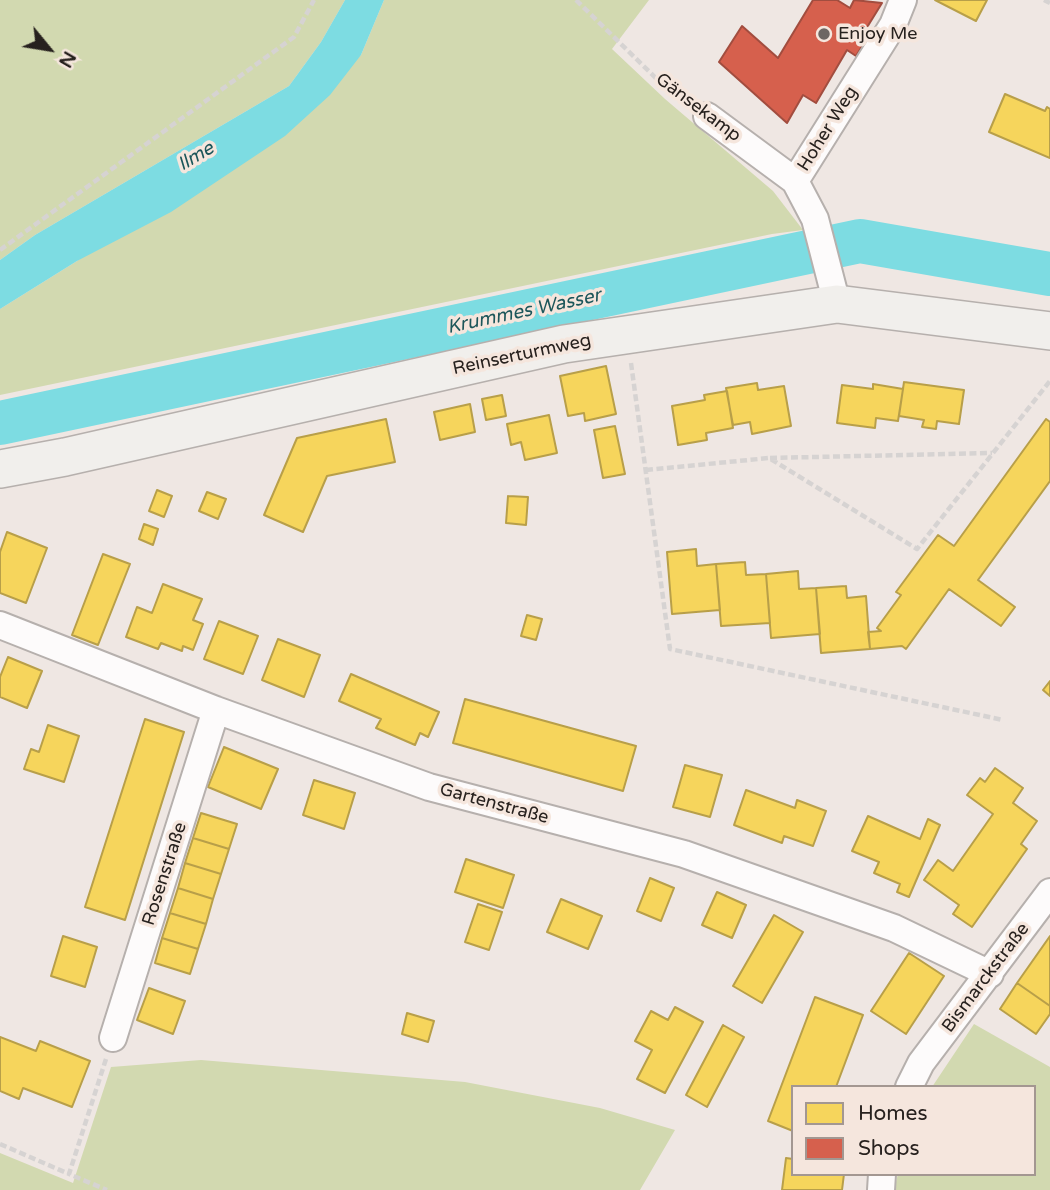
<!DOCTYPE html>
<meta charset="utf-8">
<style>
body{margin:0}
#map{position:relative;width:1050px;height:1190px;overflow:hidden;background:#efe7e3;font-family:"Varela Round",sans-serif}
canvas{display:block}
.legend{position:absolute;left:791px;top:1085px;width:245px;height:91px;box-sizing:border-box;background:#f5e6dd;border:2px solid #a39791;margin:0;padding:9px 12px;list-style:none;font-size:21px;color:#27211e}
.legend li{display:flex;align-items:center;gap:14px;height:35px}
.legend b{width:35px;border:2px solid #a39791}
.north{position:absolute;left:14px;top:14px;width:70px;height:70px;-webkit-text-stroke:5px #f5e6dd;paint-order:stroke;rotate:120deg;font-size:19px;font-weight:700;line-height:28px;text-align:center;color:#27211e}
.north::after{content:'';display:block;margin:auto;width:24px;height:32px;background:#27211e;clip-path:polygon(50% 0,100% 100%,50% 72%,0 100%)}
</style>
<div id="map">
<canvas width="1050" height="1190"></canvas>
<ul class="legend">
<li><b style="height:19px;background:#f6d55c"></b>Homes</li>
<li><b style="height:19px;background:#d6604d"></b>Shops</li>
</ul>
<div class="north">N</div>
</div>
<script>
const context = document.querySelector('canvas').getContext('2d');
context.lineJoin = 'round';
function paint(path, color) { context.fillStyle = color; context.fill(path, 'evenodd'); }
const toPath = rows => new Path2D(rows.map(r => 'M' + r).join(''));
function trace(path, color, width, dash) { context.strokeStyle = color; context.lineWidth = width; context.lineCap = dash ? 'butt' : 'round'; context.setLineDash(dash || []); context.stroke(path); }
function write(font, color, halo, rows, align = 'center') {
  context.font = font + ' "Varela Round",sans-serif'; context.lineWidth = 7; context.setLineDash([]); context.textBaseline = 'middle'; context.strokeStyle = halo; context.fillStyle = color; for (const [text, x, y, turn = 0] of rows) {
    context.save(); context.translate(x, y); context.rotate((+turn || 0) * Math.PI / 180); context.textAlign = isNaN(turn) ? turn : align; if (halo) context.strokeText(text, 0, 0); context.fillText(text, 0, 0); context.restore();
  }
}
paint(toPath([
 [0,0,345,0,321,42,289,86,35,235,0,260],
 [384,0,649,0,612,49,665,99,773,191,803,230,772,234,0,395,0,309,77,261,361,55],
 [974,1024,1050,1067,1050,1190,894,1190,898,1174,1034,1174,1034,1087,932,1087],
 [201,1060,465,1082,600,1108,675,1130,640,1190,0,1190,0,1153,73,1183,111,1067]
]), '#d2d9b0');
paint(toPath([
 [345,0,384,0,361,55,330,95,285,136,171,212,77,261,0,309,0,260,35,235,289,86,321,42],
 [117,390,152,413,0,442,0,407]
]), '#7ddce2');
const homes = toPath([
 [935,0,987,0,976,21,935,0],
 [1005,94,1045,111,1047,107,1050,109,1050,158,989,132,1005,94],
 [606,366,616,414,585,421,584,413,568,416,560,376,606,366],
 [904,382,964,390,959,424,937,421,936,429,922,427,924,420,899,416,904,382],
 [757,383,758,390,784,386,791,426,752,434,750,422,733,425,726,388,757,383],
 [873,384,903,389,898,421,876,418,875,428,837,423,842,385,873,389,873,384],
 [727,391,733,428,706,433,707,440,678,445,672,406,705,400,704,395,727,391],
 [502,395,506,416,486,420,482,399,502,395],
 [470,404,475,432,440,440,434,412,470,404],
 [549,415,557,453,525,460,521,442,511,445,507,424,549,415],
 [386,419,395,462,327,476,303,532,264,515,297,438,386,419],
 [1046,419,1050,422,1050,481,978,580,1015,607,1001,626,949,589,906,649,902,646,870,649,868,632,881,631,877,628,901,595,896,592,938,535,954,546,1046,419],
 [615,426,625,474,603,478,594,430,615,426],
 [157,490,172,496,164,517,149,511,157,490],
 [207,492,226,499,218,519,199,511,207,492],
 [508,496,528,497,526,525,506,523,508,496],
 [144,524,158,529,153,545,139,539,144,524],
 [7,532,47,548,26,603,0,593,0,552,7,532],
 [696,549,697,566,716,564,720,610,672,614,667,552,696,549],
 [103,554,130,564,98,645,72,635,103,554],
 [745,562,746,575,766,574,770,623,721,626,716,564,745,562],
 [798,571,799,589,816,588,820,634,771,638,766,574,798,571],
 [163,584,202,599,193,620,203,624,193,650,183,646,182,651,161,643,158,649,126,637,137,607,152,613,163,584],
 [846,586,847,598,866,596,870,649,821,653,816,588,846,586],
 [527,615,542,619,536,640,521,636,527,615],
 [219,621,258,636,243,674,204,659,219,621],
 [278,639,320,655,304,697,262,680,278,639],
 [8,657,42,671,27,708,0,697,0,677,8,657],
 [351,674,439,712,428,737,420,733,415,745,376,728,381,719,339,701,351,674],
 [1050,681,1050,696,1043,690,1050,681],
 [465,699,636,746,623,791,453,743,465,699],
 [145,719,184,732,125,920,85,907,145,719],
 [48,725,79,736,64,782,24,769,31,749,39,752,48,725],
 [224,747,278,769,261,809,208,787,224,747],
 [685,765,722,775,710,817,673,807,685,765],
 [995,768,1023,788,1013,803,1037,821,1021,844,1027,849,972,927,953,914,959,905,924,880,938,860,953,871,993,814,967,795,980,778,985,782,995,768],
 [314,780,355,793,344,829,303,815,314,780],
 [746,790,795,808,797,800,826,811,813,846,784,836,782,843,734,825,746,790],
 [201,813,237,824,229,849,193,838,201,813],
 [868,816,920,839,928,819,940,825,909,897,897,892,900,884,874,873,879,862,852,851,868,816],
 [193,838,229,849,221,874,185,863,193,838],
 [466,859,514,875,503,908,455,892,466,859],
 [185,863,221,874,213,899,178,888,185,863],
 [650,878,674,888,661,921,637,911,650,878],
 [178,888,213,899,206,924,170,913,178,888],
 [717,892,746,905,732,938,702,925,717,892],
 [561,899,602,916,588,949,547,932,561,899],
 [478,904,502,912,489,950,465,942,478,904],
 [170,913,206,924,198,949,162,938,170,913],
 [774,915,803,932,762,1003,733,986,774,915],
 [63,936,97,947,85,987,51,976,63,936],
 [1050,936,1050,1006,1017,983,1050,936],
 [162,938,198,949,190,974,155,963,162,938],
 [909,953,944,976,906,1034,871,1011,909,953],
 [1017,983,1050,1006,1050,1014,1036,1034,1000,1009,1017,983],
 [149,988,185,1001,173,1034,137,1020,149,988],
 [815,997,863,1015,836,1087,793,1087,793,1131,768,1121,815,997],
 [675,1007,703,1022,665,1093,637,1079,652,1050,635,1041,651,1011,668,1020,675,1007],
 [407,1013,434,1021,428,1042,402,1034,407,1013],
 [723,1025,744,1037,707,1107,686,1095,723,1025],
 [0,1037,36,1051,40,1041,90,1061,72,1107,23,1088,19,1099,0,1091,0,1037],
 [786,1158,793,1159,793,1174,844,1174,842,1190,782,1190,786,1158]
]);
paint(homes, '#f6d55c');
trace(homes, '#b89f49', 2);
const shops = toPath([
 [813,0,837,0,850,8,854,0,882,3,866,29,871,32,856,56,847,50,816,103,803,95,787,123,719,62,742,26,778,58,813,0]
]);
paint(shops, '#d6604d');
trace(shops, '#a24d3f', 2);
trace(toPath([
 [0,423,860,241,1050,274]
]), '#7ddce2', 44);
const street = toPath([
 [707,116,795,181,815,219,837,304],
 [795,181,893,25,903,0],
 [0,625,216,710,429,787,684,854,894,928,990,974],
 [113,1038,216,710],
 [909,1087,921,1063,1050,892],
 [881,1190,882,1174]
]);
const secondary = toPath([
 [0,469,65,457,564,344,837,304,1050,331]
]);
trace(street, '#b6b0ad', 30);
trace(secondary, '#b6b0ad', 40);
trace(toPath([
 [576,0,665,87,689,103],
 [1044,0,1050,3],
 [0,250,294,37,314,0],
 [631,363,670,649,1003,720],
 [770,458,992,453],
 [646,470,769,458,917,549,1050,381],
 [106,1059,69,1174,107,1190],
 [0,1144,69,1174]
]), '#d6d3d2', 4.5, [7, 3.5]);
trace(street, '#fdfbfb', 26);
trace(secondary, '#f1efec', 37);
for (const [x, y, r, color] of [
 [824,34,7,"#6d6663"]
]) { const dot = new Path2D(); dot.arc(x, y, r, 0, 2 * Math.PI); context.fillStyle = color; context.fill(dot); trace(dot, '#f5e6dd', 2.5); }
write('18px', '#27211e', '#f5e6dd', [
 ["Enjoy Me",838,34]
], 'left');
write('18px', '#27211e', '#f5e6dd', [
 ["Gänsekamp",698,108,37],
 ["Hoher Weg",828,129,-58],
 ["Reinserturmweg",522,355,-12],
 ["Gartenstraße",494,804,15],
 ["Rosenstraße",165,874,-72],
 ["Bismarckstraße",986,978,-53]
]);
write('italic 19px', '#1c565a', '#f5e6dd', [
 ["Ilme",196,157,-31],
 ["Krummes Wasser",524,312,-12]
]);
</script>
